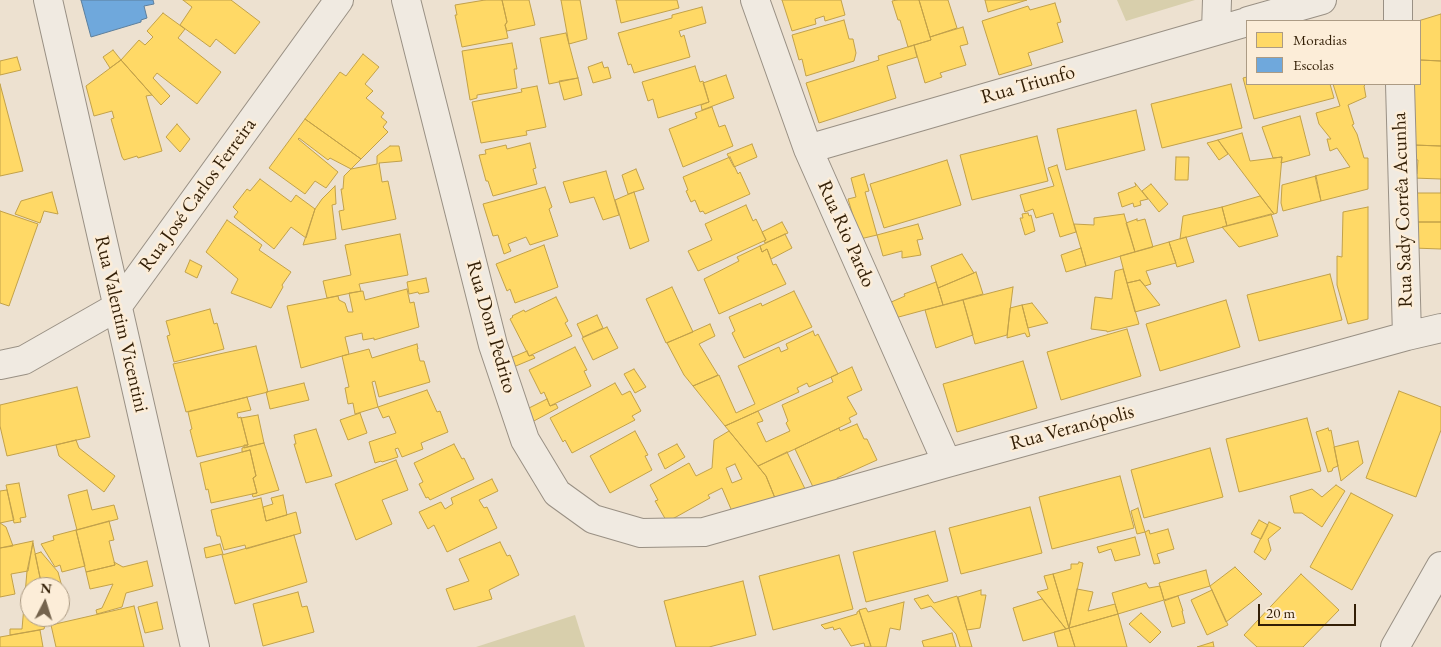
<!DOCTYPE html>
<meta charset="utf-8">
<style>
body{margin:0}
#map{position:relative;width:1441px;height:647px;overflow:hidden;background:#ede1d0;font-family:"EB Garamond",serif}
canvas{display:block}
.legend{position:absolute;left:1246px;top:20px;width:175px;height:65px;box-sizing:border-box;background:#fcedd8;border:1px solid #ac9b84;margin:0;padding:6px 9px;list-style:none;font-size:15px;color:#331f06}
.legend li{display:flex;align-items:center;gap:10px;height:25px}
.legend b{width:25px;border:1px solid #ac9b84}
.north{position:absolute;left:20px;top:577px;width:50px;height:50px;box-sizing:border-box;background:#fcedd8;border:1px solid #ac9b84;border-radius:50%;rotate:5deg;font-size:14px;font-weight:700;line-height:20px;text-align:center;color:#331f06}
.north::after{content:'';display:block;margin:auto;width:18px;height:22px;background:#74634d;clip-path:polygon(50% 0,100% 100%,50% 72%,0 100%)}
.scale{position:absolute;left:1258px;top:604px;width:98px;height:22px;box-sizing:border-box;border:2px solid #331f06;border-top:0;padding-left:6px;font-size:15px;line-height:18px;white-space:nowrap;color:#331f06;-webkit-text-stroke:4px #fcedd8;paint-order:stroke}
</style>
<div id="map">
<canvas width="1441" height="647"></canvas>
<ul class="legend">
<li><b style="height:14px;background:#ffd966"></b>Moradias</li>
<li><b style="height:14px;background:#6fa8dc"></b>Escolas</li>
</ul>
<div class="north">N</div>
<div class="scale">20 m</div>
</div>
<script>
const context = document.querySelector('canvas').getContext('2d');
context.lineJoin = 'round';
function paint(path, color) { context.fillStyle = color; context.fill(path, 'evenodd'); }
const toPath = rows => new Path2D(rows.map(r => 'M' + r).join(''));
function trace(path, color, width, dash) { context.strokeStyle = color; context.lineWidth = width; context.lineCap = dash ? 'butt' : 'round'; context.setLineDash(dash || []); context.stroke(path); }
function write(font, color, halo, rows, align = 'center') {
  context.font = font + ' "EB Garamond",serif'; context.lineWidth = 5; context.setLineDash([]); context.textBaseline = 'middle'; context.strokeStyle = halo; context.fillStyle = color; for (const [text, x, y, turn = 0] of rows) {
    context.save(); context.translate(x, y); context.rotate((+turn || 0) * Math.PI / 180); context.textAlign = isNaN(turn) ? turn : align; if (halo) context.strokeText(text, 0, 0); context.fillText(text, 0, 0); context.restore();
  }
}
paint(toPath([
 [1117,0,1195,0,1126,21],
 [575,615,585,647,476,647]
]), '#d8cfac');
const homes = toPath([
 [183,0,231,0,260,22,235,54,216,39,210,47,180,25,192,7,183,0],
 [485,0,502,0,507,22,505,25,508,38,462,47,455,15,457,15,455,5,485,0],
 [502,0,529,0,535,25,507,31,505,25,507,22,502,0],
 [561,0,580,0,587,39,569,44,561,0],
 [616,0,677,0,679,8,621,23,616,0],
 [782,0,841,0,845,15,825,21,824,16,815,19,816,24,792,31,782,0],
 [897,0,919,0,931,40,908,47,900,20,898,20,892,1,897,0],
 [919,0,948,0,957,28,930,37,919,0],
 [985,0,1027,0,988,12,985,0],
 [1055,3,1061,22,1057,23,1063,42,1028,53,1032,65,999,75,982,21,1028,6,1030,10,1055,3],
 [702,7,706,23,679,31,681,37,684,35,690,57,634,73,631,64,628,65,618,33,672,18,672,15,702,7],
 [163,13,185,29,178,38,221,72,197,104,157,73,153,78,170,96,161,105,121,60,139,40,145,45,153,37,147,31,163,13],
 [1441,14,1441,61,1420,60,1420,21,1418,21,1441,14],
 [844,20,849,39,853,39,856,53,854,61,806,76,802,59,799,60,792,35,844,20],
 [963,27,968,44,960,46,966,65,940,73,942,77,925,83,914,45,931,40,930,37,963,27],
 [566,33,578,78,549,84,540,38,566,33],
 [512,43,517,69,514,69,517,88,477,95,477,98,470,100,462,51,512,43],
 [914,45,917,57,887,66,896,98,819,123,806,83,879,60,878,56,914,45],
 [113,50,121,60,110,68,103,57,113,50],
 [363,54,379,67,365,84,373,91,366,98,384,113,381,117,387,122,383,127,388,132,361,159,305,119,340,72,346,76,363,54],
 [17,57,21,70,0,75,0,61,17,57],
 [121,60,152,95,146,96,162,151,138,158,137,156,124,160,122,157,111,119,114,118,112,111,94,116,86,86,121,60],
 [1420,60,1441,61,1441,146,1413,145,1413,84,1420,84,1420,60],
 [602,62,604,68,608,67,611,78,593,83,588,67,602,62],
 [695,66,700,82,703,81,709,102,658,118,653,99,648,101,642,82,695,66],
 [726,75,734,98,702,110,701,105,709,102,703,83,726,75],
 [1247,77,1247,84,1330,84,1334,98,1254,119,1243,78,1247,77],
 [578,78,582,95,564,100,559,81,578,78],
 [0,84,23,171,0,176,0,84],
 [1231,84,1242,128,1162,148,1151,104,1231,84],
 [1333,84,1366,84,1364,86,1366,97,1348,105,1354,124,1352,125,1357,134,1364,158,1368,158,1368,189,1321,201,1315,176,1350,167,1337,148,1330,151,1327,139,1331,139,1319,124,1316,113,1340,106,1333,84],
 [537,86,546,127,526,131,527,135,481,143,472,102,522,92,521,89,537,86],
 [712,107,719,127,725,125,733,146,683,167,669,129,697,118,695,113,712,107],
 [1136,110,1145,150,1066,170,1057,129,1136,110],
 [1300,116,1310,155,1281,163,1282,157,1273,158,1262,127,1300,116],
 [305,119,361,159,351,169,330,158,328,160,299,138,298,139,338,172,326,188,315,181,305,194,269,168,305,119],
 [177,124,190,139,180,152,166,137,177,124],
 [1242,133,1250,161,1282,157,1277,213,1274,214,1218,140,1242,133],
 [1037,136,1048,181,972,200,960,155,1037,136],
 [1218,140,1228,154,1219,160,1207,143,1218,140],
 [530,143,536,168,533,169,537,184,493,196,488,181,486,181,479,155,486,154,485,150,506,145,507,149,530,143],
 [752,144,757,157,734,167,727,154,752,144],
 [1413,145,1441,146,1441,193,1441,179,1413,178,1413,174,1417,174,1418,160,1413,159,1413,145],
 [390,146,399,146,402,161,379,163,382,182,388,181,396,219,342,230,339,211,344,210,341,189,343,189,344,176,351,169,377,164,377,156,390,146],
 [730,157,738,174,740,172,750,194,705,214,703,211,700,212,695,200,691,202,686,191,688,190,683,177,730,157],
 [1176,157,1189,157,1188,180,1175,180,1176,157],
 [947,160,961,205,884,228,870,184,947,160],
 [1057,165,1076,232,1060,237,1053,213,1036,218,1033,209,1025,212,1020,195,1054,186,1048,168,1057,165],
 [636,169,644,189,628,194,622,175,636,169],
 [606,171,619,215,603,220,594,197,570,203,563,182,606,171],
 [864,174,869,191,865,192,877,235,860,239,848,199,856,197,851,178,864,174],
 [1316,176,1321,201,1283,211,1281,203,1282,185,1316,176],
 [260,179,291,202,296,195,315,209,306,238,291,227,274,249,234,217,238,212,233,207,247,189,250,191,260,179],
 [1135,183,1148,199,1140,201,1141,205,1134,207,1133,203,1122,207,1118,193,1136,186,1135,183],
 [1151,184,1168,204,1159,212,1142,191,1151,184],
 [335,186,336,204,332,205,336,239,303,245,315,209,322,199,335,186],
 [545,187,552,207,549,209,558,236,530,245,526,237,508,244,511,251,504,254,498,235,493,236,483,204,545,187],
 [52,192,58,214,44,211,40,223,15,214,21,201,52,192],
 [634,192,649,241,630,249,615,200,634,192],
 [1413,193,1441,193,1441,222,1413,222,1413,193],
 [1260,196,1274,214,1227,226,1222,207,1260,196],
 [746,205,753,221,756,219,766,240,698,271,688,251,712,240,705,224,746,205],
 [1222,207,1227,226,1180,239,1183,216,1222,207],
 [1368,207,1368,319,1348,324,1337,285,1337,256,1342,257,1343,212,1368,207],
 [0,211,38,224,9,306,0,303,0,211],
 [1028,213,1029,216,1031,215,1035,231,1025,235,1020,218,1023,218,1022,214,1028,213],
 [1124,214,1135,252,1086,266,1074,224,1094,225,1094,218,1124,214],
 [1271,214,1278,236,1239,247,1222,227,1271,214],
 [1137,219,1137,221,1145,219,1153,247,1135,252,1126,223,1137,219],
 [227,220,262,245,259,250,291,272,282,285,283,287,271,308,231,293,238,279,206,252,227,220],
 [782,222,788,233,765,243,764,241,766,240,762,232,782,222],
 [1413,222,1441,222,1441,249,1413,248,1413,222],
 [918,224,923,239,917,240,921,255,902,258,902,251,883,256,877,235,918,224],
 [400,234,408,275,359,284,361,291,327,298,323,281,351,275,345,245,400,234],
 [785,234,792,248,771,259,767,249,762,252,760,246,785,234],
 [1186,237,1194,262,1177,267,1169,242,1186,237],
 [1169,242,1176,263,1146,271,1151,284,1145,286,1140,280,1127,283,1120,256,1169,242],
 [544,245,558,287,515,303,510,289,507,291,496,264,544,245],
 [760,246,762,252,767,249,773,265,776,264,786,284,719,314,704,279,739,261,737,257,760,246],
 [1081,248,1086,266,1066,272,1061,255,1081,248],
 [962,254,974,273,938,288,931,266,962,254],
 [190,260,202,266,197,278,185,272,190,260],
 [1123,269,1139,324,1107,332,1107,331,1091,329,1095,297,1112,299,1115,271,1123,269],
 [976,272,983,294,943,305,938,288,976,272],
 [1330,274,1342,320,1259,341,1247,295,1330,274],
 [426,278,429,292,419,294,418,292,409,294,407,282,426,278],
 [1140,280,1160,305,1135,312,1127,283,1140,280],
 [936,282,943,305,895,318,889,303,905,296,904,294,936,282],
 [672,287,693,332,666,343,646,299,672,287],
 [1013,287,1007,335,975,344,963,300,1013,287],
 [407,289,410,303,414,302,419,327,374,340,374,338,363,340,362,333,345,337,349,354,301,368,287,306,338,296,339,300,345,303,348,312,353,312,349,293,363,291,365,300,407,289],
 [794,291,812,327,744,358,732,333,735,331,729,317,761,303,762,306,794,291],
 [556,297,568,321,565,323,572,336,529,356,510,319,513,317,512,316,524,310,525,312,556,297],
 [963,300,973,335,936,348,925,310,963,300],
 [1226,300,1240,347,1160,371,1146,324,1226,300],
 [1032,303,1048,323,1028,328,1022,305,1032,303],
 [1022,305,1030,336,1027,337,1025,333,1007,338,1010,308,1022,305],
 [210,309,214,324,217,323,224,349,174,362,167,336,170,335,166,321,210,309],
 [597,315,603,328,583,337,577,324,597,315],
 [710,324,715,336,699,344,718,375,693,386,684,375,667,343,710,324],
 [607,327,618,348,593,360,582,338,607,327],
 [1127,329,1141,376,1061,400,1047,352,1127,329],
 [813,331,815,336,818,334,838,374,809,387,807,383,797,388,799,392,745,417,725,426,693,386,719,375,736,413,755,404,738,366,779,347,781,352,788,349,786,344,813,331],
 [417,344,418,349,417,349,420,361,424,361,430,382,379,397,375,381,372,382,378,407,355,414,353,403,348,404,345,388,349,387,342,356,369,349,372,358,417,344],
 [256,346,268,392,186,412,173,364,256,346],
 [575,347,587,370,584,371,591,386,550,406,544,392,541,394,529,370,575,347],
 [527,351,529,356,533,355,535,358,511,368,508,359,527,351],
 [1023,361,1037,408,957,432,943,384,1023,361],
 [852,367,862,390,847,397,857,414,849,418,851,422,795,449,758,466,725,426,758,411,763,421,757,423,766,442,790,431,786,423,788,421,782,405,833,382,831,377,852,367],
 [634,369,646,387,635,393,624,374,634,369],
 [304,383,309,400,270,409,266,392,304,383],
 [615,383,622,395,630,391,641,411,632,416,635,420,572,453,565,440,563,442,550,418,615,383],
 [77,387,90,437,7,456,0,426,0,405,77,387],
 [427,390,437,412,440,411,448,432,421,443,423,449,402,457,398,448,395,449,398,457,382,462,381,461,375,463,369,442,396,433,389,416,383,418,378,407,427,390],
 [1399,391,1441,407,1441,430,1416,497,1366,478,1399,391],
 [247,397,251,410,237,413,238,418,241,417,248,445,197,457,190,430,192,429,188,412,247,397],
 [547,399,550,406,556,404,558,408,532,422,527,409,547,399],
 [360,413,367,433,348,440,340,420,360,413],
 [258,415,264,443,244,448,244,445,248,445,241,418,258,415],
 [1307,418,1321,471,1239,492,1226,439,1307,418],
 [857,424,864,439,867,439,877,460,837,478,838,482,813,487,795,449,839,428,840,431,857,424],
 [1328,428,1329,431,1331,430,1338,466,1333,468,1332,471,1328,472,1316,432,1328,428],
 [316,429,332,476,306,483,294,444,296,444,294,435,316,429],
 [635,431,648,455,645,456,652,470,610,493,590,456,635,431],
 [729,431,766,476,777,503,734,516,722,488,708,495,710,498,667,522,655,501,658,500,650,485,689,463,696,476,712,468,714,440,729,431],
 [735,464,742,479,732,483,726,468,735,464],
 [76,440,79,448,115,476,104,492,59,456,56,445,76,440],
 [1358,441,1363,463,1341,481,1334,447,1358,441],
 [264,443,279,490,253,497,252,494,257,493,253,478,256,476,250,450,242,452,242,448,264,443],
 [454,444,462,459,464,458,474,479,430,500,428,497,426,498,419,484,423,482,414,463,454,444],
 [677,444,685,457,665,469,658,454,677,444],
 [1210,448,1223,497,1144,518,1131,470,1210,448],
 [250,450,256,476,253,478,257,493,211,503,208,489,206,490,200,463,250,450],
 [787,452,808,495,777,503,766,476,758,466,787,452],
 [396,460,408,490,382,500,392,524,356,540,335,484,396,460],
 [1120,476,1134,528,1052,549,1039,497,1120,476],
 [492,479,498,491,479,500,484,508,487,507,497,528,447,552,434,525,428,529,419,512,441,502,445,509,453,504,451,498,492,479],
 [19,483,26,517,20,518,21,522,14,523,6,485,19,483],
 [1336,485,1345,491,1322,527,1302,513,1294,513,1290,496,1312,489,1322,497,1336,485],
 [7,490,14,520,0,523,0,491,7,490],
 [87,490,92,510,114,505,118,519,77,530,68,495,87,490],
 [1351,493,1393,515,1352,590,1310,567,1351,493],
 [283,495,287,515,266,521,263,507,273,504,271,498,283,495],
 [261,498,266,521,296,512,301,533,246,549,245,545,224,550,220,536,217,536,211,510,261,498],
 [1030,507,1042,553,961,574,949,528,1030,507],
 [1138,508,1145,532,1137,534,1131,511,1138,508],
 [1259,520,1268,525,1261,539,1251,534,1259,520],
 [109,521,114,540,109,541,115,565,86,572,76,530,109,521],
 [1269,522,1281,528,1268,539,1271,550,1265,560,1254,552,1269,522],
 [0,523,6,527,13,546,0,548,0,523],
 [1168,529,1174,549,1157,554,1160,563,1154,564,1145,532,1149,530,1150,534,1168,529],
 [76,530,85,566,62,572,60,565,55,567,41,544,54,540,53,536,76,530],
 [935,531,948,581,866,602,853,552,935,531],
 [294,535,307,582,235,604,222,555,294,535],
 [1135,537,1140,555,1115,561,1111,549,1099,553,1097,547,1135,537],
 [33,541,28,571,11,574,15,594,0,597,0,548,33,541],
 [500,542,507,556,510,555,519,575,489,590,492,599,454,610,446,589,469,581,459,559,500,542],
 [33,543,42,587,30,587,30,617,47,617,44,629,10,635,10,629,22,629,27,571,33,543],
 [220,544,223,554,206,558,204,548,220,544],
 [41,552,58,572,68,609,60,611,60,587,42,587,35,554,41,552],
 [839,555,853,609,773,630,759,576,839,555],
 [147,561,153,586,126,593,122,607,97,614,96,610,102,608,113,584,90,589,86,572,115,565,114,562,123,567,147,561],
 [1079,562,1083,563,1069,628,1053,574,1071,569,1071,564,1078,564,1079,562],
 [1235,567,1262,594,1226,622,1210,586,1235,567],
 [1206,570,1210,586,1164,600,1159,583,1206,570],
 [1053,574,1069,628,1066,629,1037,592,1048,589,1044,576,1053,574],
 [1301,574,1339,610,1303,647,1257,647,1244,635,1301,574],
 [743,581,756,635,709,647,676,647,664,601,743,581],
 [1146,583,1149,588,1160,586,1164,600,1118,614,1112,593,1146,583],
 [1077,589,1093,592,1088,611,1115,604,1118,614,1069,628,1077,589],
 [981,590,981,595,986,595,980,628,967,630,958,597,981,590],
 [1212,590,1228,625,1207,635,1191,600,1212,590],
 [298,592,302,607,307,606,314,632,263,646,253,604,298,592],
 [928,595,934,603,957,596,972,647,960,647,956,634,931,606,921,609,914,599,928,595],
 [1178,596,1183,611,1182,611,1185,623,1172,627,1164,601,1178,596],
 [1042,599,1066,629,1023,641,1013,608,1042,599],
 [157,602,163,629,145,633,138,607,157,602],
 [904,602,900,630,890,628,886,647,871,647,859,610,866,608,868,612,904,602],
 [134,606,144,647,56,647,51,625,134,606],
 [859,611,871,646,865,647,864,643,851,646,840,628,834,630,833,627,825,629,821,625,857,614,857,612,859,611],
 [1141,613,1161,632,1150,643,1129,624,1141,613],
 [1118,614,1127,647,1075,647,1069,628,1118,614],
 [1069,628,1075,647,1058,647,1054,632,1069,628],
 [40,630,43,647,0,647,0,637,40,630],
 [952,633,956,647,924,647,922,641,952,633],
 [1213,642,1214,647,1197,647,1213,642]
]);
paint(homes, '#ffd966');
trace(homes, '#c2a149', 1);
const schools = toPath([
 [81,0,153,0,154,4,144,6,147,18,141,20,141,22,91,37,81,0]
]);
paint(schools, '#6fa8dc');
trace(schools, '#5d7f9c', 1);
const minor = toPath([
 [48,0,195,647],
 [406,0,493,345,525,440,557,493,593,519,641,533,704,532,947,463,1407,336,1441,328],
 [755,0,808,149,947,463],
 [1398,0,1398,21],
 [1248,21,1322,0],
 [1216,30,1217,0],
 [1400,84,1407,336],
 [808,149,1247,22],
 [0,365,24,360,117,307,339,0]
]);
const tertiary = toPath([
 [1395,647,1441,566]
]);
trace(minor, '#999084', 30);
trace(tertiary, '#999084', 30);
trace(minor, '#f0eae1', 28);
trace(tertiary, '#f0eae1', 28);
write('20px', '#331f06', '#fcedd8', [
 ["Rua Triunfo",1028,85,-16],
 ["Rua José Carlos Ferreira",198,195,-54],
 ["Rua Sady Corrêa Acunha",1403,210,-92],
 ["Rua Rio Pardo",846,234,66],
 ["Rua Valentim Vicentini",121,324,77],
 ["Rua Dom Pedrito",491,327,74],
 ["Rua Veranópolis",1072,428,-15]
]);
</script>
